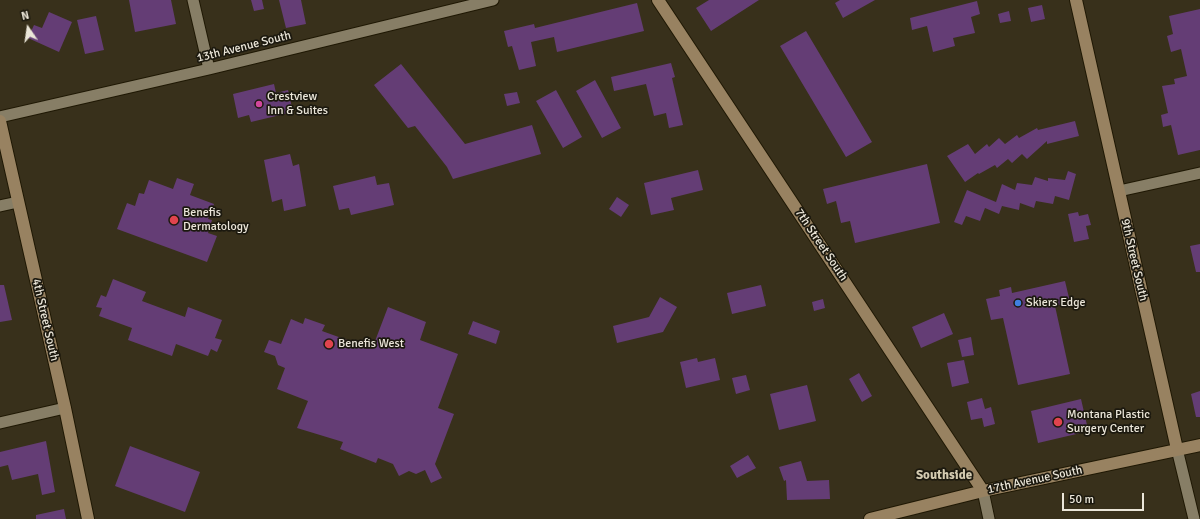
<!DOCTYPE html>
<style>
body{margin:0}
#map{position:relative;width:1200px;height:519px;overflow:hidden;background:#38301b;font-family:Signika,sans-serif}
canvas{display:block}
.north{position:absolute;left:8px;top:8px;width:40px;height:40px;-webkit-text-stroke:3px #1c190f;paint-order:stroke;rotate:347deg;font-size:11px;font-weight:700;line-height:16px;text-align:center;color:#ebe6d9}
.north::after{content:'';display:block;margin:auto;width:14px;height:18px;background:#ebe6d9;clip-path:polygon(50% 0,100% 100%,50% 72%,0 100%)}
.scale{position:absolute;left:1062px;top:493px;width:82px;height:18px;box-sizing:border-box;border:2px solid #ebe6d9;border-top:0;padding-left:5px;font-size:12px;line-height:14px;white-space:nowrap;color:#ebe6d9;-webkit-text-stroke:3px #1c190f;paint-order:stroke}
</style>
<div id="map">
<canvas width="1200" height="519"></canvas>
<div class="north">N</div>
<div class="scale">50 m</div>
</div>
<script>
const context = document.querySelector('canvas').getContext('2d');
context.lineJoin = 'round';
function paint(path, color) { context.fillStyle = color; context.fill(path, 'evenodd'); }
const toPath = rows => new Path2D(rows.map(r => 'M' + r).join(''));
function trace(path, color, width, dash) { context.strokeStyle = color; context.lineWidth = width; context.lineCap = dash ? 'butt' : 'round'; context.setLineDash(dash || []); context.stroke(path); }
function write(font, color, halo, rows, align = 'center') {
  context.font = font + ' Signika,sans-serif'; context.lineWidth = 3.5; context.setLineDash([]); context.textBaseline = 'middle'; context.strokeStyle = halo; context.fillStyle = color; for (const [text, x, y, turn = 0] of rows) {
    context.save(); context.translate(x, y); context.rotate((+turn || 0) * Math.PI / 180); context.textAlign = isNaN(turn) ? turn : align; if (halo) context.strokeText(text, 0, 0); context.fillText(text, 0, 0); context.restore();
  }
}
paint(toPath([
 [129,0,171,0,176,24,135,32],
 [251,0,262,0,264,9,254,11],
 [279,0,301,0,306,24,286,28],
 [709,0,759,0,711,31,696,8],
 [840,0,875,0,843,18,835,3],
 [977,1,980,14,971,17,975,33,953,38,955,46,933,52,927,26,912,30,910,18],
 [637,3,644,31,557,52,554,37,531,42,536,66,519,70,512,46,508,47,504,31,534,24,535,28],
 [1042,5,1045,19,1031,22,1028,8],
 [1200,9,1200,150,1178,155,1171,125,1163,127,1161,115,1168,113,1162,86,1175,84,1174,79,1187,76,1181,49,1171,52,1167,36,1173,34,1169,16],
 [1009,11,1011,21,1000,23,998,14],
 [49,12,72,22,59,52,28,38,34,25,42,28],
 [96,16,104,50,85,54,77,20],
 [806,31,872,142,846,157,780,46],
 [671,63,675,77,672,78,683,125,669,128,666,113,654,116,646,84,614,91,611,77],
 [401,64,465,144,532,125,541,154,453,179,447,167,415,126,408,128,374,85],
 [595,80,621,128,602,138,576,91],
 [274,84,276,93,288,90,293,112,251,122,249,115,238,118,233,94],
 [556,90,582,137,563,148,536,101],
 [517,92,520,103,507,106,504,94],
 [1075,121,1079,136,1047,144,1047,141,1027,159,1022,154,1012,163,1008,159,997,168,995,165,979,174,978,173,965,182,947,156,968,144,975,154,987,144,989,147,999,138,1005,144,1017,135,1019,138,1037,128,1038,130],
 [290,154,293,166,299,164,306,206,284,211,282,199,272,202,264,160],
 [927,164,940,223,855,243,850,221,841,223,836,201,827,204,823,189],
 [698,170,703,190,671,198,674,210,651,215,644,183],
 [1068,171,1076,174,1069,200,1055,196,1053,204,1036,201,1034,208,1020,203,1019,210,1002,206,999,214,985,208,980,221,966,216,962,225,954,222,967,190,996,202,1002,184,1015,190,1017,183,1032,185,1035,177,1048,181,1048,178,1065,180],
 [375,176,377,185,389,183,394,205,351,215,349,208,339,210,333,186],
 [177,178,194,184,190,195,214,204,208,219,212,220,208,233,217,236,207,262,117,229,127,203,135,206,139,193,144,194,149,180,173,189],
 [617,197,629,205,621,217,609,209],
 [1078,212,1079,216,1088,214,1091,225,1086,226,1089,239,1074,242,1068,214],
 [1200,244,1200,272,1196,272,1190,246],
 [113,279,146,292,142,301,185,317,188,307,222,320,215,338,222,340,217,352,211,349,208,356,176,344,172,356,128,340,132,328,99,316,102,308,96,307,101,295,106,297],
 [1065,281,1070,302,1055,306,1070,374,1018,385,1003,318,991,320,986,299,1000,296,999,290,1011,287,1012,293],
 [0,285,4,285,12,320,0,322],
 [761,285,766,306,732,314,727,293],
 [660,297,677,307,663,332,617,343,613,326,649,317],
 [823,299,825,308,814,311,812,302],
 [388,307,426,322,420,340,458,354,438,408,454,414,435,464,442,478,431,483,425,470,416,474,409,471,399,476,393,464,378,458,376,463,340,449,343,442,297,428,308,401,277,389,285,368,278,365,275,356,264,352,269,340,281,344,291,319,303,324,305,318,325,325,322,331,372,349],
 [944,313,953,334,921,348,912,327],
 [473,321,500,331,496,344,468,334],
 [971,337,974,355,962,357,958,340],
 [697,358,698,362,715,358,720,380,686,388,680,362],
 [964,360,969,383,952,387,947,363],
 [859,373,872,396,862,402,849,379],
 [746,375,750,390,736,394,732,378],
 [807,385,816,421,779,430,770,394],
 [1200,391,1200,417,1196,417,1191,394],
 [982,398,985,409,991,407,995,424,984,427,982,418,971,420,967,402],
 [1081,399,1087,425,1084,426,1085,432,1038,443,1031,411],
 [46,441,55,492,42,495,38,474,12,480,8,465,0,467,0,452],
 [130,446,200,472,185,512,115,486],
 [748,455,756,468,737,478,730,466],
 [801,461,807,481,829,480,830,499,787,500,786,480,784,481,779,467],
 [64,509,66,519,36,519,36,515]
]), '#643d75');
const street = toPath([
 [193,0,209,69],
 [0,117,209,69,493,0],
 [1119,191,1200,173],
 [0,206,18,202],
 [0,423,65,408],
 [1177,449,1194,519],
 [983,491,989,519]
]);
const secondary = toPath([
 [658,0,983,491],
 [1076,0,1177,449],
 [0,121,65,408,88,519],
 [870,519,983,491,1200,445]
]);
trace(street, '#1f1804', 13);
trace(secondary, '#1f1804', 14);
trace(street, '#877e66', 11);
trace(secondary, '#988261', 12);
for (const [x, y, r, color] of [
 [259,104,4,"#d1479c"],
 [174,220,5,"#e0444e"],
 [1018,303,4,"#3f7fe0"],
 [329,344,5,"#e0444e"],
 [1058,422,5,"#e0444e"]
]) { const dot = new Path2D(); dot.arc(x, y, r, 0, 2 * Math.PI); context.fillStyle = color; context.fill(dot); trace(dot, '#1c190f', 1.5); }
write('12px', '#ebe6d9', '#1c190f', [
 ["13th Avenue South",244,47,-14],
 ["7th Street South",821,245,56],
 ["9th Street South",1134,260,77],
 ["4th Street South",45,320,77],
 ["17th Avenue South",1035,480,-12]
]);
write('12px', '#ebe6d9', '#1c190f', [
 ["Crestview",267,97],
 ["Inn & Suites",267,111],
 ["Benefis",183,213],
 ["Dermatology",183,227],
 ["Skiers Edge",1026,303],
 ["Benefis West",338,344],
 ["Montana Plastic",1067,415],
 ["Surgery Center",1067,429]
], 'left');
write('bold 13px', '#d4cbb1', '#1c190f', [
 ["Southside",944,476]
]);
</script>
